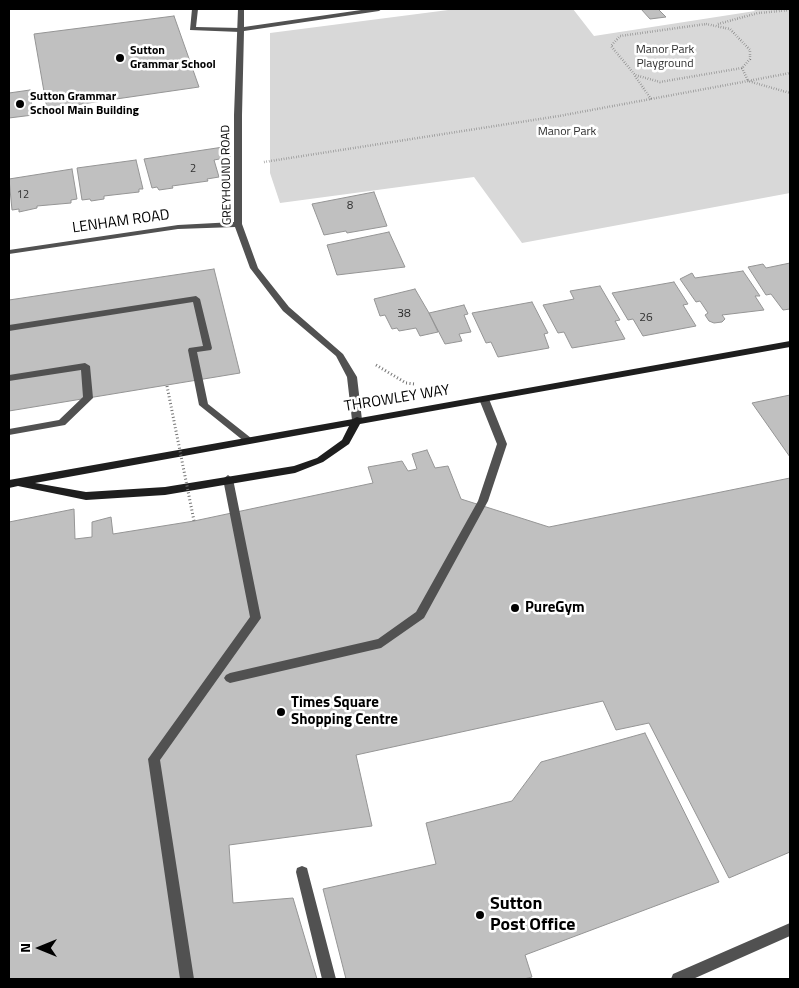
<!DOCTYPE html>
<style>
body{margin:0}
#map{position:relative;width:799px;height:988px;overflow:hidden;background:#fff;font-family:"Titillium Web",sans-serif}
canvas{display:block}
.frame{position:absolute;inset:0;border:10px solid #000;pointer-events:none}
.north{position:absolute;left:15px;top:923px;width:50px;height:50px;-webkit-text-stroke:4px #fff;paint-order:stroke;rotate:270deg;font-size:14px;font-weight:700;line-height:20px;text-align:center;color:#000}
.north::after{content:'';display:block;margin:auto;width:18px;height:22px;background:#000;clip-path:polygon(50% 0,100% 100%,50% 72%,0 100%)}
</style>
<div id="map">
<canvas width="799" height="988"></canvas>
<div class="frame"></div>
<div class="north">N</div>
</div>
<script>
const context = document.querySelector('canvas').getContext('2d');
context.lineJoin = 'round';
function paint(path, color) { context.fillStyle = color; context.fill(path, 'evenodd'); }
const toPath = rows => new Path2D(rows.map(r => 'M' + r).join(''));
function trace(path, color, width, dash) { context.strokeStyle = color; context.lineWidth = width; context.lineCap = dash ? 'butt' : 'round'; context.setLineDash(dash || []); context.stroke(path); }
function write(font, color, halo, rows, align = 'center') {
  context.font = font + ' "Titillium Web",sans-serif'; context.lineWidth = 5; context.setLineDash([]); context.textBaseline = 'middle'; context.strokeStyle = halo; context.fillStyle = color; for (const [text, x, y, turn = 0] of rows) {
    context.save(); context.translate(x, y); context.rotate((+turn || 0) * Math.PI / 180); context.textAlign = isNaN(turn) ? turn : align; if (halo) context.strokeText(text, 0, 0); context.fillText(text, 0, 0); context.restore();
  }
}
paint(toPath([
 [456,9,573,9,594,36,755,11,753,9,790,9,790,193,522,243,474,177,280,203,270,173,270,33]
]), '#d8d8d8');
const building = toPath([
 [641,9,658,9,666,17,650,19,641,9],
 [174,16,199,87,47,109,34,34,174,16],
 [30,90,33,115,9,118,9,93,30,90],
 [230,146,230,157,214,160,219,177,207,179,208,181,172,186,173,188,159,190,157,187,152,188,144,159,230,146],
 [136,160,143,189,139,189,139,192,104,196,104,199,91,201,90,199,82,200,77,168,136,160],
 [72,169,77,199,71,200,71,203,37,206,37,208,19,212,19,209,12,210,9,179,72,169],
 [374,192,387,226,347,233,346,231,324,235,312,204,374,192],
 [389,232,405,267,337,275,327,245,389,232],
 [790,263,790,309,783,310,771,294,766,295,748,267,763,264,766,268,790,263],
 [214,269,240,373,9,411,9,300,214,269],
 [743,271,760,296,755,296,764,310,722,315,725,319,722,322,714,323,709,321,705,315,708,313,700,301,696,302,680,279,692,273,695,278,743,271],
 [674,282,688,304,683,305,696,326,643,336,633,319,628,320,612,293,674,282],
 [600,286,620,320,615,321,625,339,572,348,564,332,558,333,543,305,574,299,570,291,600,286],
 [415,289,429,313,438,332,420,336,416,328,399,331,397,328,392,329,385,315,380,316,374,299,415,289],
 [532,302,548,333,544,334,549,348,498,357,491,342,486,343,472,313,532,302],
 [464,305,468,314,464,315,471,332,459,334,462,341,445,344,429,313,464,305],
 [790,395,790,457,752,403,790,395],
 [427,450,435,468,448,466,461,499,549,527,790,478,790,852,729,878,649,723,616,730,603,701,356,755,372,826,229,845,233,903,293,898,317,979,9,979,9,522,74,509,75,539,92,537,92,522,111,517,113,534,194,521,373,483,368,467,402,461,408,471,417,469,412,454,427,450],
 [645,733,719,882,525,955,532,977,524,979,346,979,323,889,436,864,426,823,512,801,541,762,645,733]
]);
paint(building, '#c0c0c0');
trace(building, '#959595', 1);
trace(toPath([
 [706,24,730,29,750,50,750,59,742,68,660,82,635,75,611,46,620,36,706,24],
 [718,24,758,13,790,10],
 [742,68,748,81,790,73],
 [635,76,651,99],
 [264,162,559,116,748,81,790,93]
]), '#737373', 2.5, [0.5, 2]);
trace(toPath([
 [376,365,406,383,415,384]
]), '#737373', 3, [1, 2.5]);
paint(toPath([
 [192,9,198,9,196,27,240,28,243,30,240,32,190,30,192,9],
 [196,296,200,299,212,348,211,350,197,352,208,404,251,438,253,440,251,442,245,442,199,405,188,350,189,348,203,346,193,302,9,331,9,325,196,296],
 [85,363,90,366,93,398,65,425,9,435,9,429,59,420,83,397,81,370,9,381,9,375,85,363],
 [484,396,489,399,507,444,488,501,424,618,381,648,230,683,226,681,224,678,226,675,230,673,378,639,416,612,478,501,497,444,479,399,484,396]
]), '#515151');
paint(toPath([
 [228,475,233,479,261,618,160,760,194,979,180,979,148,759,250,617,223,479,228,475],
 [302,866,307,868,308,872,336,979,322,979,296,872,297,868,302,866],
 [790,923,790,936,693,979,671,979,673,974,790,923]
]), '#515151');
paint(toPath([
 [238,9,244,9,244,27,368,9,382,9,379,11,244,31,242,115,242,224,258,268,289,307,343,354,357,377,362,420,360,422,357,423,352,420,347,377,336,356,283,311,250,268,235,227,178,229,9,254,9,250,178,225,234,222,234,115,238,9]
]), '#515151');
paint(toPath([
 [790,341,790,347,360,424,349,444,323,462,295,473,165,495,86,500,18,486,9,488,9,480,353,419,357,417,360,418,790,341],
 [349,426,342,440,317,458,294,466,165,487,86,492,35,483,349,426]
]), '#1e1e1e');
trace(toPath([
 [167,386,194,521]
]), '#737373', 3, [1, 2.5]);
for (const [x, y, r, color] of [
 [120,58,5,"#000"],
 [20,104,5,"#000"],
 [515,608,5,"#000"],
 [281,712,5,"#000"],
 [480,915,5,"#000"]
]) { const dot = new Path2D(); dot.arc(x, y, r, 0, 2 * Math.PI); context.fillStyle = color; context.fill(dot); trace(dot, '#fff', 2); }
write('11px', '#303030', null, [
 ["2",193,169],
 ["12",23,195],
 ["8",350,206]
]);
write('12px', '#2f2f2f', '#fff', [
 ["Manor Park",665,50],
 ["Playground",665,64],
 ["Manor Park",567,132]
]);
write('bold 12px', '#000', '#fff', [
 ["Sutton",130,51],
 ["Grammar School",130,65],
 ["Sutton Grammar",30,97],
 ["School Main Building",30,111]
], 'left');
write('12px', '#000', '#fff', [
 ["GREYHOUND ROAD",227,175,-91]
]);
write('12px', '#303030', null, [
 ["38",404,314],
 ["26",646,318]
]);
write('15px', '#000', '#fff', [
 ["LENHAM ROAD",121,222,-8],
 ["THROWLEY WAY",397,399,-9]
]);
write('bold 15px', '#000', '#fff', [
 ["PureGym",525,608],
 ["Times Square",291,703],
 ["Shopping Centre",291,720]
], 'left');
write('bold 18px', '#000', '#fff', [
 ["Sutton",490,905],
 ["Post Office",490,926]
], 'left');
</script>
